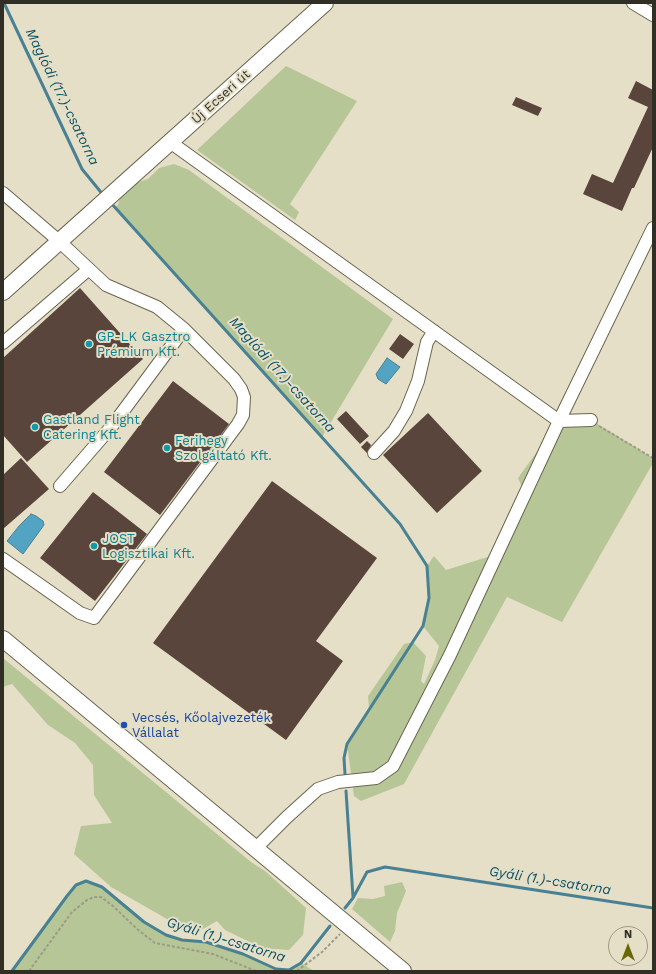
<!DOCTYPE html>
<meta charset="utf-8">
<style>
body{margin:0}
#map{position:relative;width:656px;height:974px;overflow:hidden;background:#e5dfc7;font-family:"Work Sans",sans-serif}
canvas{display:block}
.frame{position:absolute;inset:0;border:4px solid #302e25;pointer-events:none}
.north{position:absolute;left:608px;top:926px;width:40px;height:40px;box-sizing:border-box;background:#e5dfc7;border:1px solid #9d9886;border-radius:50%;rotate:0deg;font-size:11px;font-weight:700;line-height:16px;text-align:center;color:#302e25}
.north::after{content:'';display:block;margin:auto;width:14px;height:18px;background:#6a6600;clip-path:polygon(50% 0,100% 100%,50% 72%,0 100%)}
</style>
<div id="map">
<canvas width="656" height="974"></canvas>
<div class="frame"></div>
<div class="north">N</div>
</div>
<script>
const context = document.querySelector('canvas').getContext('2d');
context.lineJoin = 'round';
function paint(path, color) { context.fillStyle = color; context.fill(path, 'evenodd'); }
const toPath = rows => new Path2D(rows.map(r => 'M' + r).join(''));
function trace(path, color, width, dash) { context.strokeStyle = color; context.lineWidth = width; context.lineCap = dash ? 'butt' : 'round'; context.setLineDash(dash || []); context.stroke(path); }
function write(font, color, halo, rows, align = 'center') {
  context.font = font + ' "Work Sans",sans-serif'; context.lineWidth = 4; context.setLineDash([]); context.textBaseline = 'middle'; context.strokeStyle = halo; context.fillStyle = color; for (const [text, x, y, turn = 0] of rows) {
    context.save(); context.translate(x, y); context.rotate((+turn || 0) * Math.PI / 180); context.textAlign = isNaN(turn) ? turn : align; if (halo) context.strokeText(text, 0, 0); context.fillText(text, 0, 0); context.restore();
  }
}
paint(toPath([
 [286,66,357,101,290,204,299,212,295,220,197,150],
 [174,164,189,170,393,319,322,437,114,207,118,205,121,193,135,183,148,179,159,168],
 [591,420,653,458,653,463,562,622,507,597,404,784,361,801,354,796,347,744,369,709,368,696,404,644,413,642,426,656,421,681,424,684,435,660,439,646,423,626,429,598,427,566,434,556,446,570,497,554,525,494,518,478,559,421],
 [3,658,251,862,265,871,306,908,303,935,289,950,262,948,225,930,217,921,203,929,174,923,111,887,74,854,81,826,112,823,94,795,93,765,75,743,48,725,12,684,3,687],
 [86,881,102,887,144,922,166,935,182,940,206,942,243,954,276,969,289,970,301,963,314,971,12,971,67,896,76,885],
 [402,882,406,891,397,913,395,931,390,942,352,909,358,898,373,899,385,896,384,886]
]), '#b6c697');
const water = toPath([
 [387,358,400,367,386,384,378,379,376,374,387,358],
 [31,514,36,516,43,521,44,525,23,554,7,541,19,526,31,514]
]);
paint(water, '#52a4c2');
trace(water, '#488193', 1);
trace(toPath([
 [4,3,82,169,104,196],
 [111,203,400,524,427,566,429,598,423,626,347,744,344,758,345,774],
 [346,791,353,897],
 [345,908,353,898,367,872,385,867,653,908],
 [12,971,67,896,76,885,86,881,102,887,144,922,166,935,182,940,206,942,243,954,276,969,289,970,301,963,330,926]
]), '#488193', 3);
paint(toPath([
 [636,81,653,90,653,147,634,188,632,188,622,211,583,194,592,174,613,183,648,107,628,98],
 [516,97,542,108,538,116,512,105],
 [80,288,143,359,27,462,3,435,3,358],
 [400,334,414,344,403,359,389,349],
 [173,381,229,424,160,515,104,472],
 [346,411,369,436,360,444,337,419],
 [428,413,482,471,437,513,383,455],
 [367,441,371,445,367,453,361,447],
 [21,458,49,489,3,529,3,475],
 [272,481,377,558,316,641,343,661,286,740,153,643],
 [93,492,147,534,95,601,40,558]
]), '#5a453c');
const minor = toPath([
 [633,3,653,15],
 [170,142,559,421,591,420],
 [3,193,59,241,106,285,157,307,184,329,112,426,60,486],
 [3,343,89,269],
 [374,453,394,431,406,411,418,381,427,342,434,331],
 [3,559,80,613,94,618,238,424,243,415,244,397,241,389,234,379,184,329],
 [255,849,287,817,318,789,338,782,376,778,393,766,450,655,559,421,653,228]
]);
const major = toPath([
 [3,292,325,3],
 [3,639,403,971]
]);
trace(minor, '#6a6550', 14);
trace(major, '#6a6550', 18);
trace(toPath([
 [599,426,653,458],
 [29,971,72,912,87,900,94,897,101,897,113,906,137,929,155,943,213,954,256,971],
 [297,971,322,952,340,934]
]), '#9e9a88', 2, [3, 2]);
trace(minor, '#fff', 12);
trace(major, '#fff', 16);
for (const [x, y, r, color] of [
 [89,344,4,"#0f9aa8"],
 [35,427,4,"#0f9aa8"],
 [167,448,4,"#0f9aa8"],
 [94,546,4,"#0f9aa8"],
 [124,725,4,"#1a4fb4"]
]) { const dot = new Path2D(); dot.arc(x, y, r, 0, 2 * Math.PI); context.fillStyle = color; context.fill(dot); trace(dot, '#e5dfc7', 1.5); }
write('13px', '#302e25', '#e5dfc7', [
 ["Új Ecseri út",221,97,-42]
]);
write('13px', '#0d838f', '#e5dfc7', [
 ["GP-LK Gasztro",97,337],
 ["Prémium Kft.",97,352],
 ["Gastland Flight",43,420],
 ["Catering Kft.",43,435],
 ["Ferihegy",175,441],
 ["Szolgáltató Kft.",175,456],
 ["JOST",102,539],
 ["Logisztikai Kft.",102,554]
], 'left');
write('13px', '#164399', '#e5dfc7', [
 ["Vecsés, Kőolajvezeték",132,718],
 ["Vállalat",132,733]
], 'left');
write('italic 14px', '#095066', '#e5dfc7', [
 ["Maglódi (17.)-csatorna",62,97,64],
 ["Maglódi (17.)-csatorna",282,375,48],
 ["Gyáli (1.)-csatorna",550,881,9],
 ["Gyáli (1.)-csatorna",226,940,17]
]);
</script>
